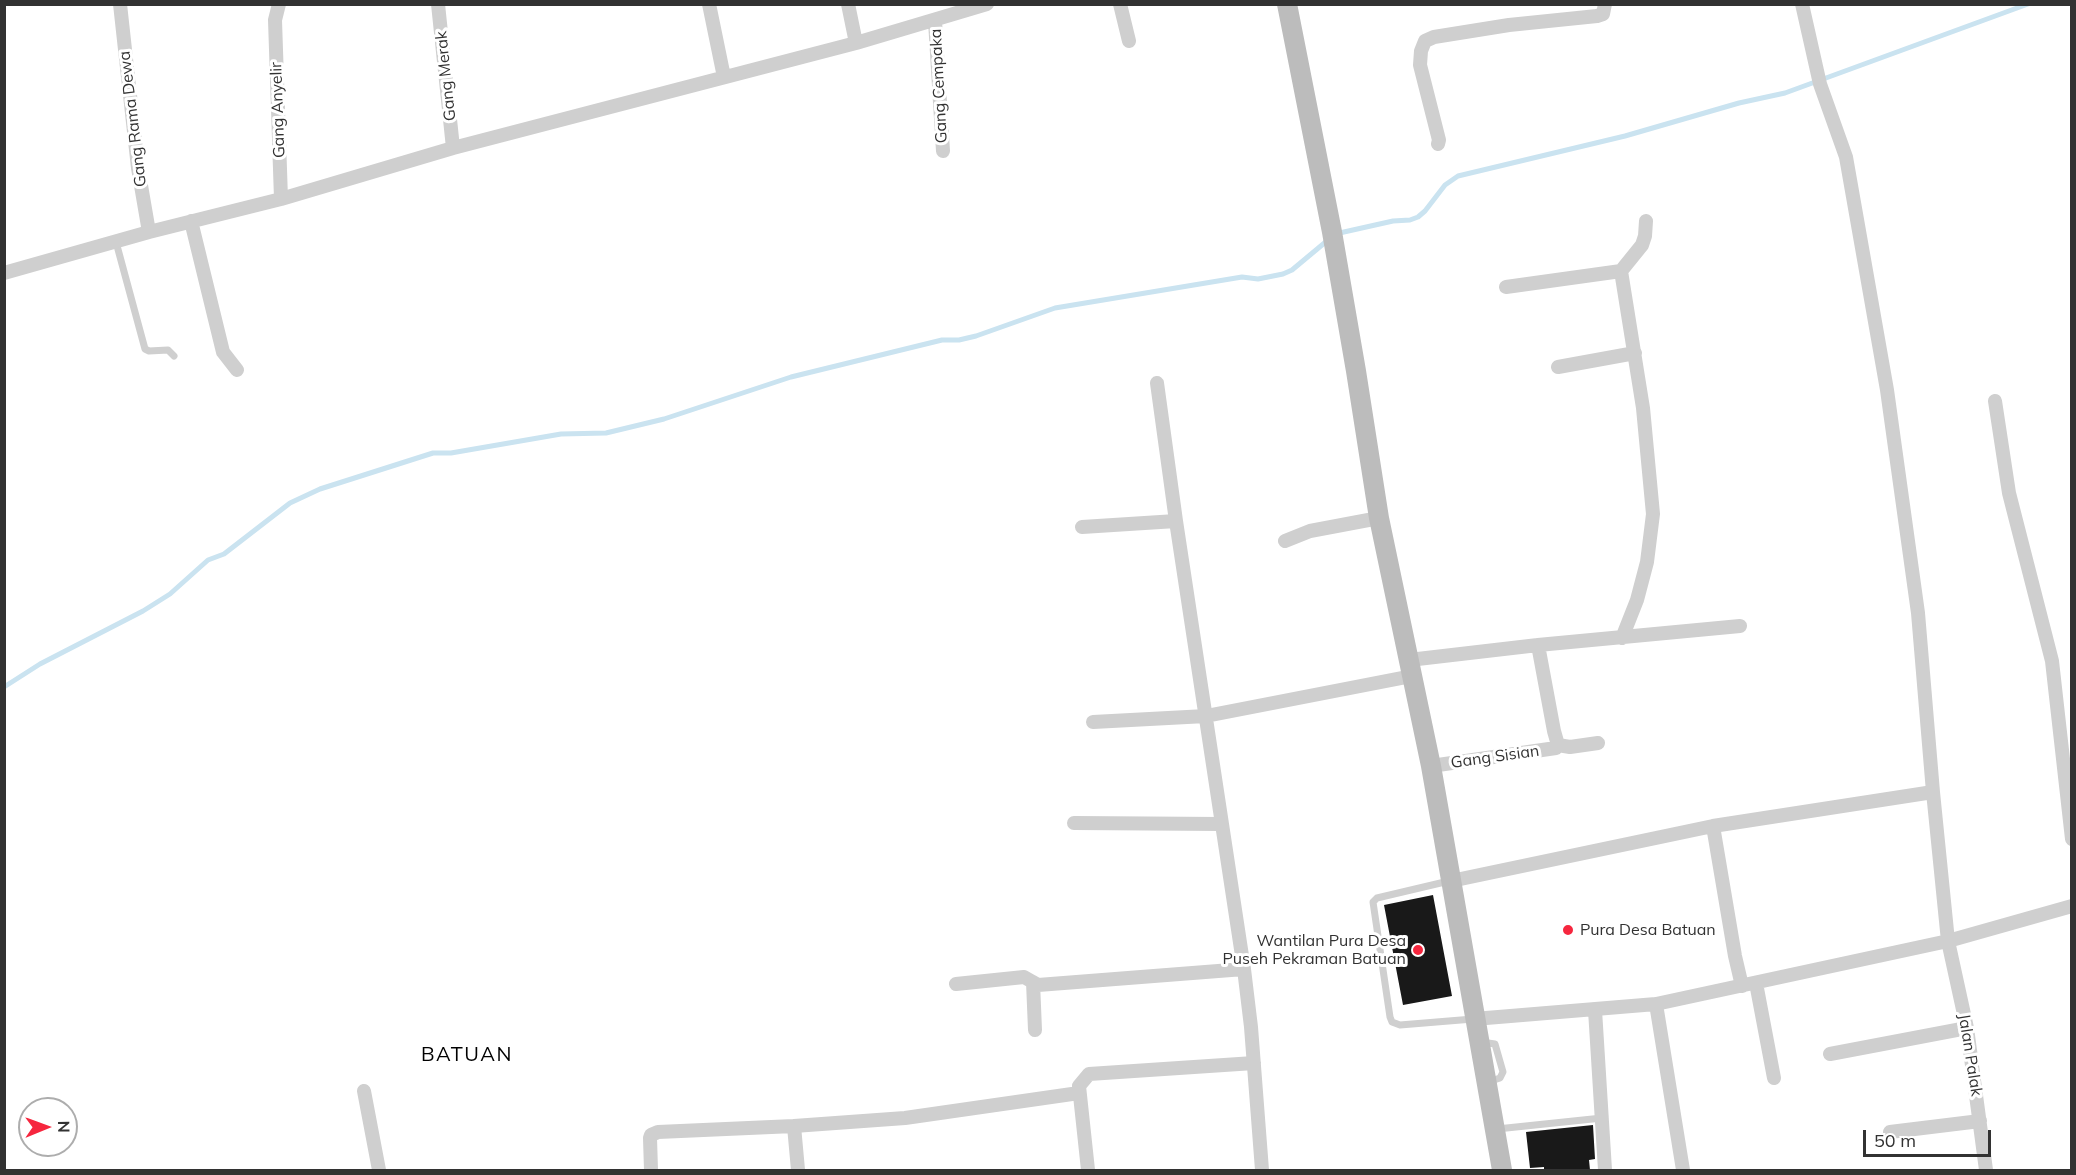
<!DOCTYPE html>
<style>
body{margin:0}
#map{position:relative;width:2076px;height:1175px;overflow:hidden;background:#fff;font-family:Mulish,sans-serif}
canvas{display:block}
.frame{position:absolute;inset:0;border:6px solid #323232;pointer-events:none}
.north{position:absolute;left:18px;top:1097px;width:60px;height:60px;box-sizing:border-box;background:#fff;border:2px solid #adadad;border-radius:50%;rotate:89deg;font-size:16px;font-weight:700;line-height:24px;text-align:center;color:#323232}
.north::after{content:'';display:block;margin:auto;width:21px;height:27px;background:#f6263e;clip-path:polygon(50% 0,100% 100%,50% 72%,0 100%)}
.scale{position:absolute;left:1863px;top:1130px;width:128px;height:27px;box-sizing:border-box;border:3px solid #323232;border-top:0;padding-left:8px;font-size:18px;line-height:21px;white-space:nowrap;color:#323232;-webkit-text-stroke:4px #fff;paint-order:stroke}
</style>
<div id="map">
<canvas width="2076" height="1175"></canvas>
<div class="frame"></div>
<div class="north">N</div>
<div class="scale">50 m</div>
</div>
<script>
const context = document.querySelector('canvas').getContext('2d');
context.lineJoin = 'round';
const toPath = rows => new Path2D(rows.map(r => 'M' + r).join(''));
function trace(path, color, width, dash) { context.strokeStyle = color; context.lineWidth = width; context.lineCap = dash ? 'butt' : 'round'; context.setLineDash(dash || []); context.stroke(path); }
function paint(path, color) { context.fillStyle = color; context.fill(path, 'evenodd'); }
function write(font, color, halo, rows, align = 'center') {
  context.font = font + ' Mulish,sans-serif'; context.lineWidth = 6; context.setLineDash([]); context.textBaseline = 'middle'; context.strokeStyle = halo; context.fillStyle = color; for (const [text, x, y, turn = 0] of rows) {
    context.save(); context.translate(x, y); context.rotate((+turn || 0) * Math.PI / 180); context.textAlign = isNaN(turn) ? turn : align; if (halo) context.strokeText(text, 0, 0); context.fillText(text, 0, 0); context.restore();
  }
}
trace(toPath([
 [1335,234,1393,221,1410,220,1418,217,1425,211,1445,185,1458,176,1625,136,1739,103,1785,93,2028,4],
 [4,687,40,664,143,611,170,594,208,560,224,554,290,503,320,489,433,453,451,453,561,434,606,433,664,419,791,377,942,340,959,340,976,336,1055,308,1242,277,1258,279,1283,274,1292,270,1328,240]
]), '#cae3f0', 5);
paint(toPath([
 [1433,895,1452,996,1403,1005,1384,905],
 [1593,1125,1595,1159,1589,1160,1590,1170,1544,1170,1544,1167,1530,1168,1526,1132]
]), '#191919');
trace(toPath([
 [116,242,145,349,149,351,168,350,174,356],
 [1449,881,1377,898,1373,902,1390,1017,1392,1022,1400,1025,1473,1019],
 [1481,1042,1495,1044,1503,1072,1500,1078,1488,1082],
 [1497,1129,1602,1118]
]), '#cfcfcf', 7);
trace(toPath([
 [120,4,138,168,149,232],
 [279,4,275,20,281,199],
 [438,4,453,148],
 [709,4,724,77],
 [848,4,856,43],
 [1120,4,1129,41],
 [1802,4,1820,84,1846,157,1887,390,1918,613,1933,792,1948,941,1967,1028,1986,1170],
 [935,21,943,151],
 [1438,144,1439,140,1420,65,1421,51,1425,41,1434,37,1509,25,1597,16,1603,14,1605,4],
 [191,221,223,352,237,370],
 [1621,271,1643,408,1653,514,1647,562,1637,600,1622,638],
 [4,273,149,232,281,199,453,148,856,43,987,4],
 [1506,287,1621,271,1642,245,1645,236,1646,221],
 [1558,367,1635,353],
 [1157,383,1176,521,1244,969,1251,1027,1262,1170],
 [1995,401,2009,493,2052,661,2072,839],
 [1082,527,1176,521],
 [1285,541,1310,531,1379,518],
 [1538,645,1554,731,1558,745,1570,747,1598,743],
 [1409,660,1538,645,1740,626],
 [1093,722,1206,716,1412,676],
 [1431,766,1556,748,1558,745],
 [1074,823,1221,824],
 [1713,826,1735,956,1742,986],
 [1451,881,1713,826,1933,792],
 [1033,982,1035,1030],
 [1756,983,1774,1078],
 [956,984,1024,977,1038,985,1244,969],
 [1656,1004,1683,1170],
 [1595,1010,1605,1170],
 [1474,1019,1656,1004,1948,941,2072,906],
 [1830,1054,1967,1028],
 [364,1091,379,1170],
 [794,1126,798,1170],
 [1890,1132,1980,1121],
 [651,1170,650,1138,651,1135,658,1132,794,1126,905,1118,1079,1093],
 [1088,1170,1079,1086,1089,1074,1254,1063]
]), '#cfcfcf', 14);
trace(toPath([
 [1287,4,1332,232,1356,371,1379,518,1431,766,1502,1170]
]), '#bcbcbc', 20);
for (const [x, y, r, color] of [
 [1568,930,6,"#f6263e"],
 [1418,950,6,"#f6263e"]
]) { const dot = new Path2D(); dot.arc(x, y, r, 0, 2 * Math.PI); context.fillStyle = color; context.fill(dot); trace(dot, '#fff', 2); }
write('16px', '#323232', '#fff', [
 ["Gang Merak",446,76,-96],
 ["Gang Cempaka",939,86,-93],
 ["Gang Anyelir",278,110,-92],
 ["Gang Rama Dewa",133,119,-97],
 ["Gang Sisian",1495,757,-8],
 ["Jalan Palak",1970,1055,81]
]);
write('16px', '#323232', '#fff', [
 ["Pura Desa Batuan",1580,930],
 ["Wantilan Pura Desa",1406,941,"right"],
 ["Puseh Pekraman Batuan",1406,959,"right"]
], 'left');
context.letterSpacing = '1.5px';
write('20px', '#000', '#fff', [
 ["BATUAN",467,1055]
]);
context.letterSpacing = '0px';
</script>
